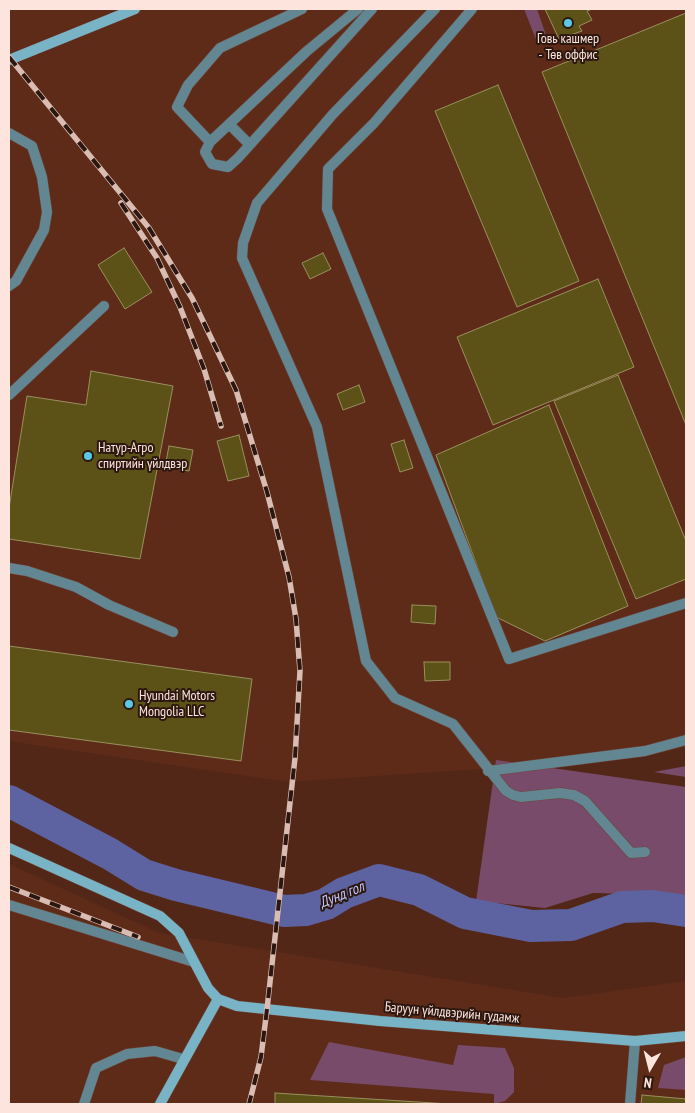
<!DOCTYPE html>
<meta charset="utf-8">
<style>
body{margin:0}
#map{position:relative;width:695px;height:1113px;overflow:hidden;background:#532718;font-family:"PT Sans Narrow",sans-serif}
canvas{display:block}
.frame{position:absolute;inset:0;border:10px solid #fde5dd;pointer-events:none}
.north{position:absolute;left:625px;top:1043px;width:50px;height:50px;-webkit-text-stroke:4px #2b1710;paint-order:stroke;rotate:188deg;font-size:14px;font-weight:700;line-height:20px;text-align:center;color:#fde5dd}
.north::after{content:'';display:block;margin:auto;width:18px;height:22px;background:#fde5dd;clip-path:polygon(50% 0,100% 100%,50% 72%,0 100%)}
</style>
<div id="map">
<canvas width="695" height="1113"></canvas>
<div class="frame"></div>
<div class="north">N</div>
</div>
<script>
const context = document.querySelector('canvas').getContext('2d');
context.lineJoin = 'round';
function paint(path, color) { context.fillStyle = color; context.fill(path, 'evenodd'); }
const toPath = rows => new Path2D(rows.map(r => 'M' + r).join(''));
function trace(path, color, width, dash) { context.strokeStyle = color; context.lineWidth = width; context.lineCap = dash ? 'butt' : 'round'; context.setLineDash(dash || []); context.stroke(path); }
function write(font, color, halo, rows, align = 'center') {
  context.font = font + ' "PT Sans Narrow",sans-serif'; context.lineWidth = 4; context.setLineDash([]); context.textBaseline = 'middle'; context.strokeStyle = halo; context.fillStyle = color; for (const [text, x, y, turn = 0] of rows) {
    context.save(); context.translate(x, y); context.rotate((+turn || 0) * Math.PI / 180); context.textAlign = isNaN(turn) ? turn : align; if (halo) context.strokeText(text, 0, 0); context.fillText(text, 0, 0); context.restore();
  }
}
paint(toPath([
 [9,9,686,9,686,747,639,758,288,782,9,741],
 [9,864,159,933,563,998,686,981,686,1104,9,1104]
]), '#5e2b19');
paint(toPath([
 [524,9,537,9,548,41,537,42],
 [496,760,686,787,686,895,593,893,545,908,476,901],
 [686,766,686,777,654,772],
 [329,1042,453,1065,458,1045,505,1048,514,1068,514,1092,505,1101,494,1104,494,1094,310,1080],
 [686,1057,686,1090,658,1088,664,1065]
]), '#784b6a');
trace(toPath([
 [9,801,110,854,144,875,176,885,284,911,306,910,326,904,344,893,379,880,419,890,465,913,531,926,571,925,622,907,653,906,686,911]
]), '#5d62a0', 32);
const building = toPath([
 [545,9,592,9,587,11,592,20,579,26,582,31,559,39,545,9],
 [686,13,686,425,542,72,686,13],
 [498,85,579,281,517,307,435,111,498,85],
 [124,248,152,292,125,309,98,265,124,248],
 [323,253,331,269,310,279,302,263,323,253],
 [598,279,634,367,493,425,457,337,598,279],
 [91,371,173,386,140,559,9,539,9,508,27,396,86,405,91,371],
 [618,375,686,541,686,579,636,599,554,401,618,375],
 [359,385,365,402,343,410,337,394,359,385],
 [549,405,628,606,545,641,496,617,436,455,549,405],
 [239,435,249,476,228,481,217,441,239,435],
 [404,440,413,468,400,472,391,444,404,440],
 [169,446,193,450,189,471,165,467,169,446],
 [412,605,436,606,435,624,411,622,412,605],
 [9,646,252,679,241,761,9,730,9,646],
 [424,662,450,662,450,680,425,681,424,662],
 [275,1093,450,1104,275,1104,275,1093],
 [642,1095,686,1099,686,1104,641,1104,642,1095]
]);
paint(building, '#5c5217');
trace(building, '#99905d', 1);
const lane = toPath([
 [358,9,307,51,210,142,205,152,212,164,228,167,238,158,372,9],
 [435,9,333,114,257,203,243,243,242,258,317,427,366,661,395,698,453,724,506,791,513,795,521,797,560,793,574,795,585,801,631,853,645,852],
 [229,124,249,144],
 [9,133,32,146,42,177,47,212,44,230,16,281,9,286],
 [210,142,177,107,188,85,220,48,302,9],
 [9,395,104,306],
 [9,568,27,571,76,587,109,605,173,632],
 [488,771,645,751,686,740],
 [9,905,194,962],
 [84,1104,96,1068,127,1054,155,1051,183,1059],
 [630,1104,635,1041]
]);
const street = toPath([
 [472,9,374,123,328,169,327,209,509,659,686,603]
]);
const secondary = toPath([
 [9,60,135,9],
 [9,848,160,916,179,933,208,988,218,999,160,1104],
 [218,999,237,1006,380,1021,635,1041,686,1036]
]);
trace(lane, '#6e4538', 11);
trace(street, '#6e4538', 11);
trace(secondary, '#6e4538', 11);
trace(lane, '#628692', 10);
trace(street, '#628692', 10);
trace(secondary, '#79b4c6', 10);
const rail = toPath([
 [9,57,149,228,192,298,236,390,267,492,289,577,296,619,300,671,295,758,267,1009,261,1057,249,1104],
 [121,203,157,258,180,307,204,369,221,426],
 [9,887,138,937]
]);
trace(rail, '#d9bdb3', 5.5);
trace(rail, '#2b1710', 4, [11]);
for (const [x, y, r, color] of [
 [568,23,5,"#5bc8e6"],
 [88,456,5,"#5bc8e6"],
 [129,704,5,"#5bc8e6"]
]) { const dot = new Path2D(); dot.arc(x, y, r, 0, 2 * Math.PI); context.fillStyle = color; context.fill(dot); trace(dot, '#2b1710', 2); }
write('14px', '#fde5dd', '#2b1710', [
 ["Говь кашмер",568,39,"center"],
 ["- Төв оффис",568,55,"center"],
 ["Натур-Агро",98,448],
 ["спиртийн үйлдвэр",98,464],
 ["Hyundai Motors",139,696],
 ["Mongolia LLC",139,712]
], 'left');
write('14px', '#fde5dd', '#2b1710', [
 ["Баруун үйлдвэрийн гудамж",452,1013,5]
]);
write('italic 15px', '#c0c7fd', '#2b1710', [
 ["Дунд гол",342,895,-22]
]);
</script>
